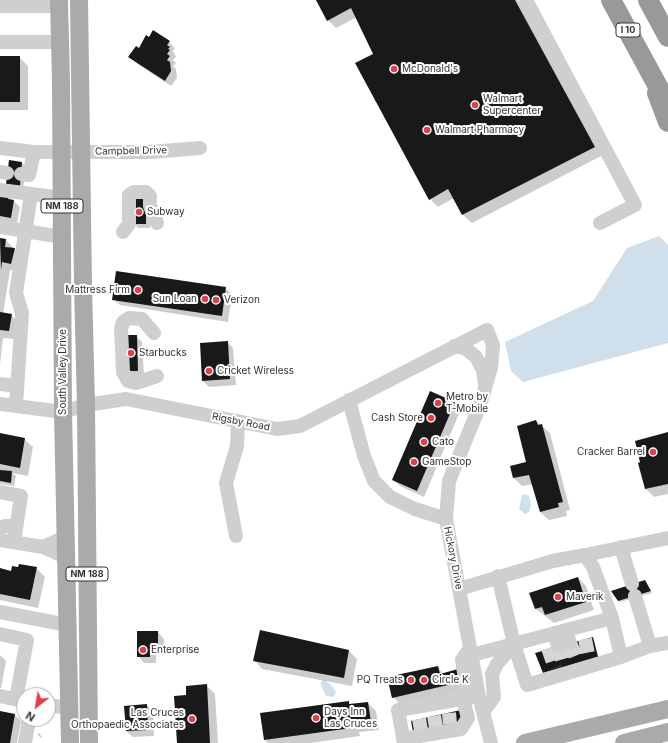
<!DOCTYPE html>
<style>
body{margin:0}
#map{position:relative;width:668px;height:743px;overflow:hidden;background:#fff;font-family:Inter,sans-serif}
canvas{display:block}
.north{position:absolute;left:16px;top:687px;width:40px;height:40px;box-sizing:border-box;background:#fff;border:1px solid #adadad;border-radius:50%;rotate:211deg;font-size:11px;font-weight:700;line-height:16px;text-align:center;color:#323232}
.north::after{content:'';display:block;margin:auto;width:14px;height:18px;background:#de3f48;clip-path:polygon(50% 0,100% 100%,50% 72%,0 100%)}
</style>
<div id="map">
<canvas width="668" height="743"></canvas>
<div class="north">N</div>
</div>
<script>
const context = document.querySelector('canvas').getContext('2d');
context.lineJoin = 'round';
function paint(path, color) { context.fillStyle = color; context.fill(path, 'evenodd'); }
const toPath = rows => new Path2D(rows.map(r => 'M' + r).join(''));
function trace(path, color, width, dash) { context.strokeStyle = color; context.lineWidth = width; context.lineCap = dash ? 'butt' : 'round'; context.setLineDash(dash || []); context.stroke(path); }
function write(font, color, halo, rows, align = 'center') {
  context.font = font + ' Inter,sans-serif'; context.lineWidth = 4; context.setLineDash([]); context.textBaseline = 'middle'; context.strokeStyle = halo; context.fillStyle = color; for (const [text, x, y, turn = 0] of rows) {
    context.save(); context.translate(x, y); context.rotate((+turn || 0) * Math.PI / 180); context.textAlign = isNaN(turn) ? turn : align; if (halo) context.strokeText(text, 0, 0); context.fillText(text, 0, 0); context.restore();
  }
}
paint(toPath([
 [659,236,668,245,668,343,523,382,511,371,505,342,593,301,627,248],
 [525,494,529,496,531,505,529,512,525,514,519,509,522,495],
 [324,680,333,687,336,693,333,697,326,696,321,685,321,682]
]), '#cfe0ec');
paint(toPath([
 [317,0,518,0,603,155,472,223,463,215,454,198,438,207,430,199,374,54,357,17,336,28,328,20],
 [169,42,175,48,173,51,176,57,173,60,176,63,173,66,176,69,177,78,171,86,136,63,130,57,139,49],
 [0,57,19,57,28,66,28,110,0,110],
 [10,161,22,163,26,167,23,189,11,188],
 [0,195,8,196,20,207,17,223,0,220],
 [149,204,150,228,138,228,134,224],
 [0,239,6,240,22,257,19,271,10,270,3,314,11,315,20,324,17,339,3,338,0,364],
 [225,288,232,294,228,322,120,305,113,299],
 [136,336,142,342,144,377,133,377,127,371],
 [227,342,233,348,236,385,209,387,203,381],
 [431,393,455,403,461,409,424,497,400,486,393,480],
 [536,421,550,433,570,510,566,511,567,516,549,520,540,512,533,484,522,486,514,478,527,463],
 [668,433,668,494,654,497,646,489,639,464],
 [0,434,24,439,33,447,28,476,12,473,16,476,14,486,0,484],
 [36,568,45,577,38,608,0,600,0,569,12,572],
 [578,578,586,586,594,610,554,623,536,609],
 [646,583,652,593,620,602,618,600],
 [138,632,158,632,164,639,164,650,156,649,156,663,144,663,138,656],
 [593,638,599,659,546,674],
 [348,650,357,659,352,686,262,669,254,660],
 [0,655,6,661,1,688,0,688],
 [437,667,444,674,466,679,469,690,401,705,393,697],
 [206,685,215,694,218,743,178,743,187,696],
 [348,702,351,705,368,703,376,711,379,730,359,732,360,736,310,743,268,743,265,740],
 [147,705,153,712,154,736,133,737,126,731],
 [0,712,15,715,21,721,17,743,0,743],
 [39,733,42,737,41,738,37,734]
]), '#0003');
paint(toPath([
 [316,0,515,0,595,147,462,215,448,189,429,200,355,63,373,54,351,8,327,21],
 [153,30,170,41,167,45,170,47,168,49,170,50,167,54,170,56,167,60,170,62,171,71,165,81,128,57,136,46,139,48,146,35,149,37],
 [0,56,20,56,20,102,0,102],
 [9,160,22,162,20,186,6,184],
 [0,194,9,195,8,199,14,200,11,218,0,216],
 [132,199,146,199,146,224,133,224],
 [0,238,6,239,5,247,15,248,11,264,2,262,1,270],
 [116,271,226,287,222,316,112,300],
 [0,312,12,314,9,331,0,330],
 [125,335,137,335,138,371,126,371],
 [228,341,230,379,202,381,200,343],
 [430,391,455,402,417,491,392,480],
 [536,420,538,425,542,424,563,502,558,503,559,507,540,512,529,475,513,478,510,466,526,462,517,426],
 [668,432,668,484,645,489,638,463,640,462,635,441],
 [0,433,25,438,20,468,0,464],
 [0,470,12,471,11,483,0,481],
 [19,564,37,567,30,600,0,594,0,568,11,571,12,566,18,567],
 [578,577,586,602,545,615,542,607,535,609,529,593],
 [645,580,651,591,618,601,611,591],
 [260,630,349,650,344,678,253,661],
 [137,631,158,631,158,644,150,644,150,657,137,657],
 [593,637,598,657,543,673,535,653],
 [438,666,440,674,458,669,461,682,392,698,387,677],
 [207,684,210,743,177,743,174,696,186,695,186,686],
 [349,701,349,704,368,702,371,722,351,724,352,728,264,740,260,713],
 [147,704,148,730,126,731,124,706],
 [461,710,463,721,413,732,411,721],
 [0,711,15,714,10,743,0,743]
]), '#191919');
trace(toPath([
 [585,639,589,659],
 [570,643,578,662],
 [558,646,564,666],
 [548,648,555,668],
 [449,713,450,724],
 [434,716,436,727],
 [419,719,421,730]
]), '#d6d6d6', 14, [14, 7]);
trace(toPath([
 [526,0,635,205,600,223],
 [0,6,59,6],
 [0,42,60,42],
 [0,148,34,152,151,152,200,148],
 [0,172,7,173],
 [21,174,29,175,34,152],
 [0,190,62,198],
 [0,227,62,237],
 [123,232,129,224,129,195,134,192,146,192,150,196,150,206,157,223],
 [154,333,142,319,129,318,123,322,121,329,123,372,128,381,136,383,157,376],
 [454,346,465,348,476,357,483,370,485,386],
 [0,384,17,386],
 [349,400,364,456,374,481,390,497,415,509,446,519],
 [0,404,63,412,86,405,126,399,277,429,300,426,487,330,493,345,491,368,480,405,449,481,446,519,479,696,491,743],
 [16,406,22,313,16,293,31,194],
 [0,492,21,496,14,542],
 [0,528,5,526,16,526],
 [67,536,43,547,67,558],
 [236,536,226,483,237,446,238,422],
 [0,540,43,547],
 [621,547,632,584],
 [585,555,668,538],
 [498,576,514,644,527,685,621,657,612,618],
 [459,589,553,561,585,555,593,567,612,618,472,655],
 [635,596,650,646],
 [0,612,68,625],
 [566,630,570,643],
 [554,633,558,646],
 [0,634,27,640,16,699],
 [621,657,650,646,668,643],
 [0,696,24,701],
 [468,698,462,660,470,648],
 [48,705,69,708],
 [483,712,494,697,492,674,497,664,514,644],
 [403,739,461,729,468,718,463,699],
 [25,743,29,719],
 [404,743,398,710,479,696]
]), '#cfcfcf', 14);
trace(toPath([
 [59,0,61,82,63,412,70,743],
 [79,0,83,286,86,405,89,743],
 [525,743,668,709],
 [624,743,668,732]
]), '#aaa', 18);
trace(toPath([
 [611,0,668,105],
 [648,0,668,37],
 [657,93,668,122]
]), '#999', 20);
for (const [x, y, r, color] of [
 [394,69,4,"#de3f48"],
 [475,105,4,"#de3f48"],
 [427,130,4,"#de3f48"],
 [139,212,4,"#de3f48"],
 [138,290,4,"#de3f48"],
 [205,299,4,"#de3f48"],
 [216,300,4,"#de3f48"],
 [131,353,4,"#de3f48"],
 [209,371,4,"#de3f48"],
 [438,403,4,"#de3f48"],
 [431,418,4,"#de3f48"],
 [424,442,4,"#de3f48"],
 [653,452,4,"#de3f48"],
 [414,462,4,"#de3f48"],
 [558,597,4,"#de3f48"],
 [143,650,4,"#de3f48"],
 [411,680,4,"#de3f48"],
 [424,680,4,"#de3f48"],
 [316,718,4,"#de3f48"],
 [192,719,4,"#de3f48"]
]) { const dot = new Path2D(); dot.arc(x, y, r, 0, 2 * Math.PI); context.fillStyle = color; context.fill(dot); trace(dot, '#fff', 1.5); }
for (const [x, y, w] of [
 [628,30,24],
 [62,206,42],
 [87,574,42]
]) { const box = new Path2D(); box.roundRect(x - w / 2, y - 7, w, 14, 3); context.fillStyle = '#fff'; context.fill(box); trace(box, '#323232', 1); }
write('bold 9px', '#323232', null, [
 ["I 10",628,30],
 ["NM 188",62,206],
 ["NM 188",87,574]
]);
write('10px', '#323232', '#fff', [
 ["McDonald's",402,69],
 ["Walmart",483,99],
 ["Supercenter",483,111],
 ["Walmart Pharmacy",435,130],
 ["Subway",147,212],
 ["Mattress Firm",130,290,"right"],
 ["Sun Loan",197,299,"right"],
 ["Verizon",224,300],
 ["Starbucks",139,353],
 ["Cricket Wireless",217,371],
 ["Metro by",446,397],
 ["T-Mobile",446,409],
 ["Cash Store",423,418,"right"],
 ["Cato",432,442],
 ["Cracker Barrel",645,452,"right"],
 ["GameStop",422,462],
 ["Maverik",566,597],
 ["Enterprise",151,650],
 ["PQ Treats",403,680,"right"],
 ["Circle K",432,680],
 ["Days Inn",324,712],
 ["Las Cruces",324,724],
 ["Las Cruces",184,713,"right"],
 ["Orthopaedic Associates",184,725,"right"]
], 'left');
write('10px', '#323232', '#fff', [
 ["Campbell Drive",131,151,-1],
 ["South Valley Drive",63,372,-90],
 ["Rigsby Road",241,422,11],
 ["Hickory Drive",453,558,79]
]);
</script>
